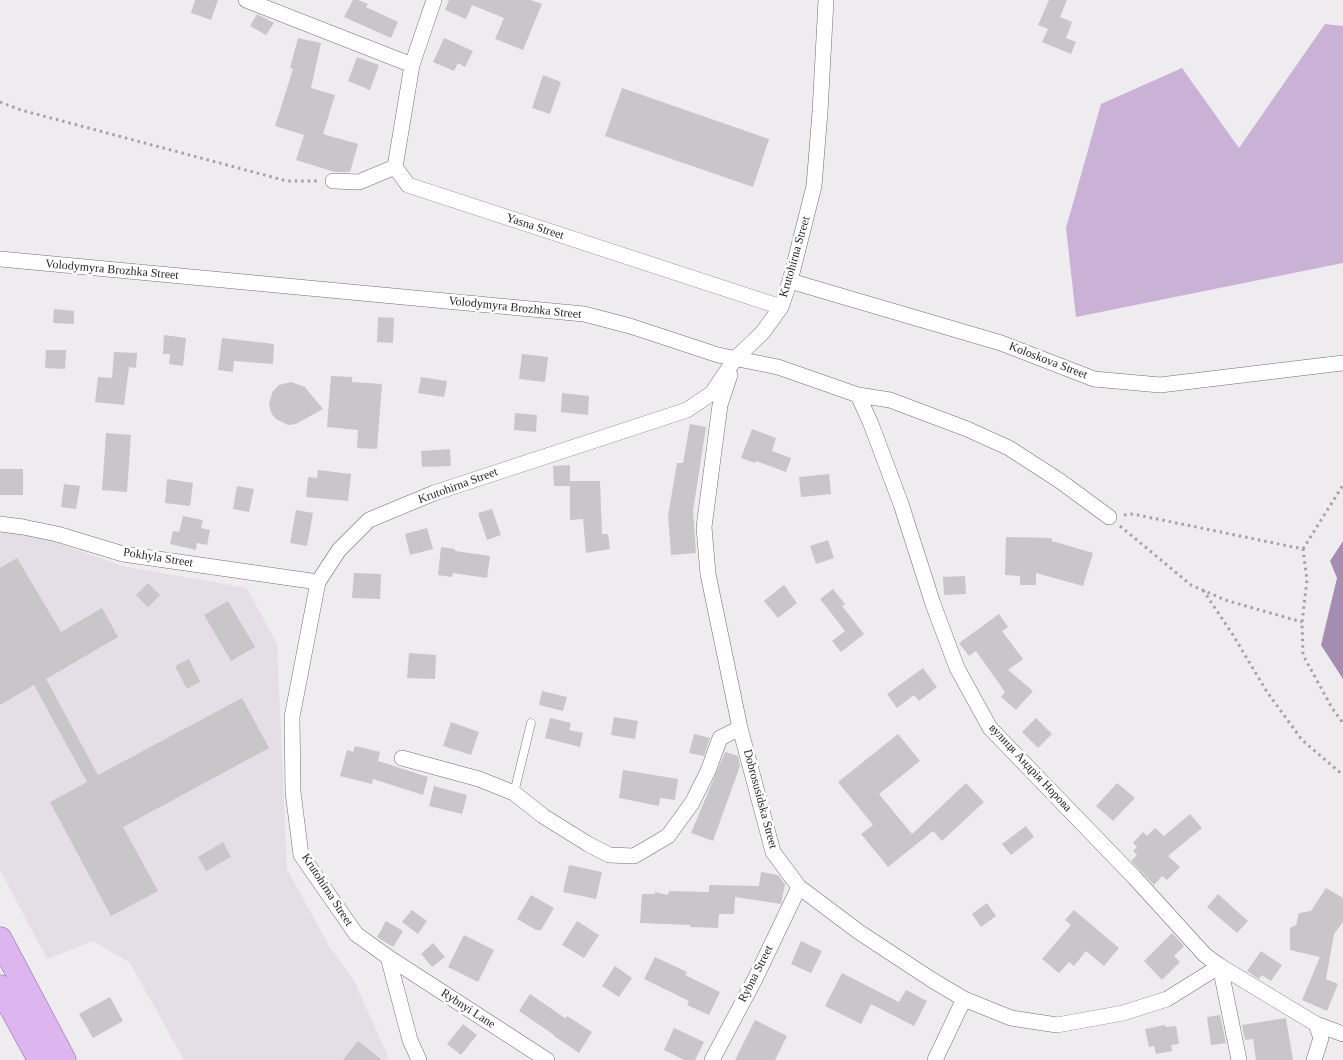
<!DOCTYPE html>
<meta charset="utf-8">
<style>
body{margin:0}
canvas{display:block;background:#eeecef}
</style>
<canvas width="1343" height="1060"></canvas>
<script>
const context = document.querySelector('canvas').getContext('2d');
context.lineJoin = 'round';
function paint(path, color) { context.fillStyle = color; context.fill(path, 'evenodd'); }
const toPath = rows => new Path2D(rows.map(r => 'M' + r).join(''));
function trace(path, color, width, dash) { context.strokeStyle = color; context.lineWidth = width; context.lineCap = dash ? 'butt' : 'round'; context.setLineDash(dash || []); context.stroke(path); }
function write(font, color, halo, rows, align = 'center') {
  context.font = font + ' Georgia,serif'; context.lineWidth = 5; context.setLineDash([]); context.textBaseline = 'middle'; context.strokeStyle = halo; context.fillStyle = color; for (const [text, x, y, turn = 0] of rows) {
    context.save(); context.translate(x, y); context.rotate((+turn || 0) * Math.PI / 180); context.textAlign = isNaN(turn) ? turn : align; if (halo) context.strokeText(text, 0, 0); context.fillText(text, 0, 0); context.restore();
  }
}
paint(toPath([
 [0,531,33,534,122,566,247,588,277,644,287,869,329,946,354,981,388,1056,387,1060,184,1060,130,963,93,941,47,959,0,870]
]), '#e4dee7');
paint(toPath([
 [1325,24,1343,26,1343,263,1076,317,1066,228,1101,104,1182,68,1239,148]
]), '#cab2d7');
paint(toPath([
 [1343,541,1343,679,1321,645,1337,578,1330,561]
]), '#a58db1');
paint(toPath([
 [195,0,218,0,211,20,191,13],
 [353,0,358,0,368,4,366,7,398,22,391,38,344,17],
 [449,0,531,0,542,4,523,50,495,39,504,18,472,5,466,19,445,10],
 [1049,0,1067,0,1060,17,1072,22,1066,38,1076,42,1071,54,1042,42,1048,29,1038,25],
 [257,14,274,23,266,35,250,26],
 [298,38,321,43,311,88,335,95,323,134,358,144,350,172,335,172,296,160,304,135,275,126,293,69,290,68],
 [444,38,473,51,465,67,458,63,454,71,433,62],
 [357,57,379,65,370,90,348,81],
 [543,75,561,82,550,114,532,108],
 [622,88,769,139,753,187,605,136],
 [54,309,74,311,74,324,53,323],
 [378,317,394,318,393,343,377,342],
 [164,335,186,338,183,366,169,364,170,354,163,354],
 [222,338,274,344,273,364,234,361,233,372,218,370],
 [46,350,66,350,65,369,45,368],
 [114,352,137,353,136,368,129,367,124,405,95,402,98,377,112,378],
 [522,354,548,357,545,382,519,379],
 [331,376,352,377,352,382,382,384,377,449,357,448,358,430,327,427],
 [421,377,447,381,444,397,418,393],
 [291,382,305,387,323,409,296,424,288,425,276,419,271,413,269,403,273,391,279,385],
 [562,393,589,396,588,415,561,412],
 [515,413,537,415,536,432,514,430],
 [690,424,706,427,693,511,696,553,671,555,668,516,677,463,683,463],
 [752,429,776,438,772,451,791,458,786,472,756,461,755,463,741,458],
 [106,433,131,435,127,492,102,490],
 [450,449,451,466,422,467,421,451],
 [570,465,570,481,600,481,602,534,608,534,610,549,586,553,583,519,570,520,570,486,554,486,553,466],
 [0,469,23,469,23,495,0,495],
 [318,470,351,474,348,501,306,497,308,477,317,478],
 [829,474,831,494,801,497,799,477],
 [167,479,193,483,190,506,165,503],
 [64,484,80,486,76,509,61,507],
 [237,486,254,489,249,512,233,509],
 [492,509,501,535,487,540,478,513],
 [296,510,313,513,307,546,290,543],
 [183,516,203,520,201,528,210,530,207,545,197,543,196,550,170,544,173,531,179,532],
 [427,528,433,549,410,555,405,534],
 [1006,537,1052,538,1052,541,1093,553,1083,586,1036,573,1036,585,1020,585,1020,576,1005,575],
 [828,540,834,558,816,564,810,546],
 [441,547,455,549,455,551,490,556,487,578,453,573,452,577,438,575],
 [17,558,61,632,102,608,118,637,46,679,98,775,242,698,269,748,123,827,158,891,111,916,50,802,87,782,34,685,0,705,0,568],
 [354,573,381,574,380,599,352,598],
 [965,576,966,594,944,595,943,577],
 [148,583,160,595,148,607,136,595],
 [784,585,797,603,778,618,764,601],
 [833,589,845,604,842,606,864,634,841,652,832,641,845,631,820,599],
 [228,601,255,647,231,661,204,615],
 [999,614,1008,627,1002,631,1023,659,1008,670,1033,691,1016,710,1001,697,1005,692,976,651,969,656,959,643],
 [409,653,436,655,435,679,407,678],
 [189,659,200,682,187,689,175,666],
 [923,668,937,687,919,701,914,695,897,708,887,694],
 [542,691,567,697,563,711,539,705],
 [614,717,638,721,635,739,611,735],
 [550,718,571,723,569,730,583,733,580,747,545,738],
 [1036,718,1052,734,1038,748,1022,732],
 [451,722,479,732,471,755,443,746],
 [694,734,710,738,704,756,689,753],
 [898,734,920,761,879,794,912,834,966,783,984,802,942,841,933,831,888,867,861,834,873,825,838,782],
 [355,746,380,752,378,761,428,777,423,795,373,779,372,784,340,776,347,750,353,752],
 [725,752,738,756,740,766,713,841,691,833],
 [623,770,678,779,675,800,660,798,659,806,619,798],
 [1117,783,1135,798,1113,821,1096,806],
 [434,786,467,795,462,814,429,806],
 [1190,814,1202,828,1168,856,1180,867,1167,880,1162,876,1154,885,1131,861,1137,855,1133,851,1137,847,1133,843,1143,832,1147,836,1155,828,1164,836],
 [1026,826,1034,837,1011,855,1002,844],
 [223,842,231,857,206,871,198,857],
 [569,865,602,872,596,899,563,892],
 [761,872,778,875,785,884,781,904,735,897,734,914,719,914,718,928,690,927,690,925,640,923,642,894,655,894,655,892,668,895,669,891,709,892,709,885,759,886],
 [1326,888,1343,898,1343,922,1334,934,1326,979,1338,984,1327,1011,1302,1000,1320,957,1290,950,1290,928,1296,925,1299,913,1311,911],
 [1218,894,1248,921,1237,933,1207,907],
 [531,895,554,908,541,930,536,930,517,919],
 [987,903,996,916,981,927,972,914],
 [412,910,427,921,418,934,402,922],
 [1074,910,1119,948,1104,966,1086,951,1074,966,1069,962,1059,973,1042,959,1071,925,1065,920],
 [386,921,403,931,393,947,377,937],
 [577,921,599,935,584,958,562,945],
 [1172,933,1184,946,1174,956,1180,962,1162,980,1144,961],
 [464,935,494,950,478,982,448,967],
 [801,941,822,951,811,973,791,964],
 [433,943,445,957,432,967,421,954],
 [1261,951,1282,965,1271,981,1262,975,1259,979,1247,971],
 [655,957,687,972,685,975,720,992,709,1015,687,1005,689,1001,644,979],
 [615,966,632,978,619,997,602,986],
 [842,973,899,1002,906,990,927,1001,914,1026,871,1004,861,1024,825,1006],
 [530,994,565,1018,567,1016,592,1032,579,1053,554,1036,554,1035,519,1011],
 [110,997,123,1021,93,1038,79,1014],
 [1220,1015,1226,1043,1211,1045,1207,1017],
 [1286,1018,1293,1060,1256,1060,1253,1039,1245,1040,1242,1025],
 [755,1020,787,1036,775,1060,735,1060],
 [463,1024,477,1035,461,1055,447,1044],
 [1165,1025,1166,1027,1176,1026,1179,1044,1171,1045,1172,1051,1156,1054,1154,1046,1149,1047,1145,1029],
 [674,1028,704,1042,695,1060,684,1060,664,1050],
 [358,1041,382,1060,343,1060]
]), '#c8c6c9');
const service = toPath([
 [514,793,531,723]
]);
const minor = toPath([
 [246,0,412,65],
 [434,0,412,65,395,167,408,185,781,307],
 [333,181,359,182,395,167],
 [0,259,584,314,630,326,718,355,778,367,858,395,890,400,967,429,1009,448,1060,481,1109,517],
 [790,281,1001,343,1094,379,1160,385,1343,363],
 [730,375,720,405,704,527,708,574,740,728,773,852,799,887,859,932,932,980,964,999,1011,1018,1057,1025,1123,1013,1167,999,1220,966],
 [858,395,871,424,901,504,933,604,957,668,990,728,1134,877,1205,955,1220,966,1316,1024,1343,1034],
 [0,524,23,527,57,534,123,554,318,582],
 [402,758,479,779,514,793,543,816,588,844,609,855,634,856,668,836,692,803,708,771,720,738,740,728],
 [388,957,410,1040,419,1060],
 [1220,966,1239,1060],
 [547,1060,388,957,356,934,301,855,293,792,292,717,318,582,339,550,369,520,434,493,687,410,712,393,735,359,763,332,781,307,790,281,814,186,820,112,826,0],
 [712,1060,755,979,799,887],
 [935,1060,964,999],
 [1314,1060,1321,1038,1316,1024]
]);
const primary = toPath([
 [0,939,64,1060],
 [0,987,40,1060]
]);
trace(service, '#716f72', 9);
trace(minor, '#716f72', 16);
trace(primary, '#8f65a3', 25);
trace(toPath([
 [0,102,21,110,287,181,317,181],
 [1124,515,1133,514,1303,549,1307,580,1302,622,1303,655,1332,708,1343,723],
 [1120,526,1191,585,1225,600,1302,622],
 [1303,549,1343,485],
 [1203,590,1233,635,1267,692,1302,740,1343,775]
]), '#a4a2a5', 3, [2.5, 4]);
trace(service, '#fff', 8);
trace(minor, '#fff', 15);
trace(primary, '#ddb6ef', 24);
write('12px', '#282728', '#fff', [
 ["Yasna Street",535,227,18],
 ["Krutohirna Street",795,257,-74],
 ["Volodymyra Brozhka Street",112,270,5],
 ["Volodymyra Brozhka Street",515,308,6],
 ["Koloskova Street",1048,361,21],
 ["Krutohirna Street",458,486,-20],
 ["Pokhyla Street",158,558,9],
 ["вулиця Андрія Норова",1030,768,47],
 ["Dobrosusidska Street",760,799,75],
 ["Krutohirna Street",327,890,57],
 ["Rybna Street",756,974,-63],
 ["Rybnyi Lane",468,1009,33]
]);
</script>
